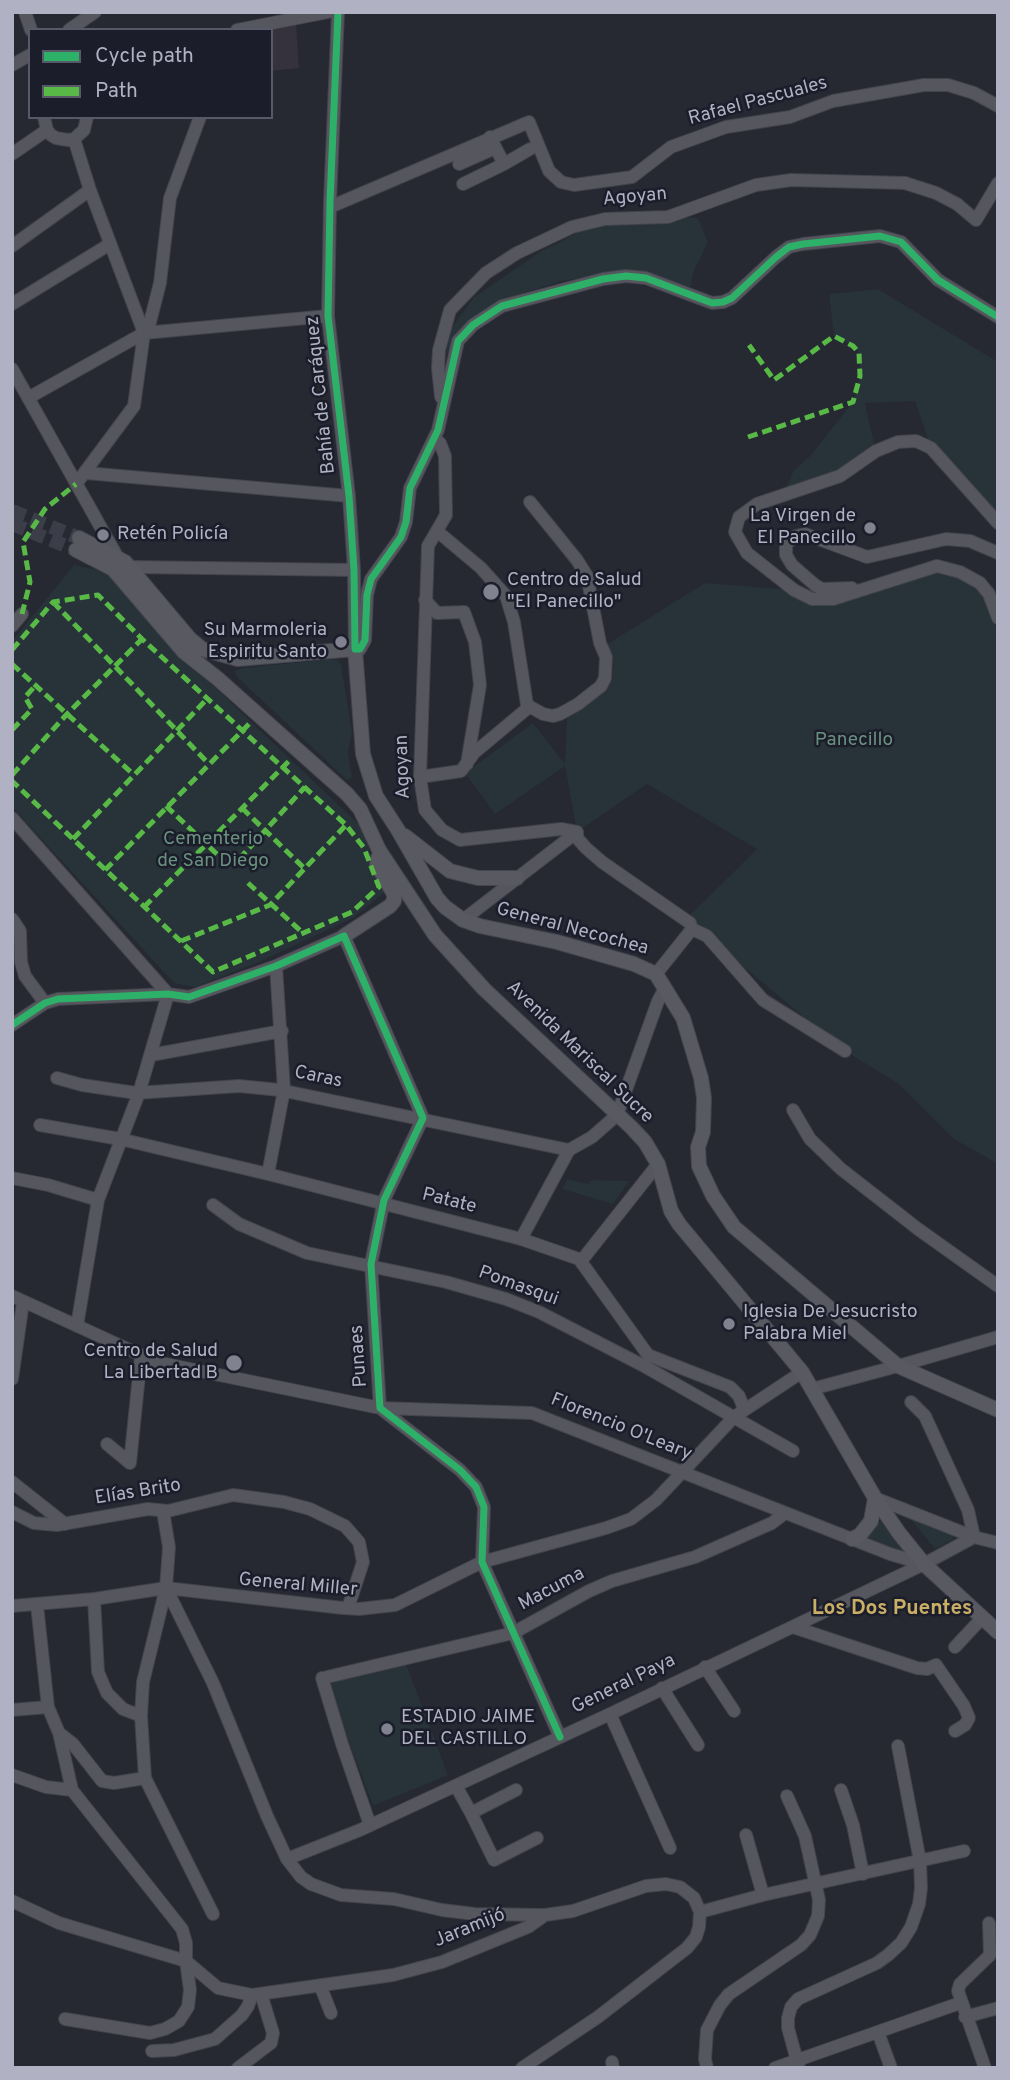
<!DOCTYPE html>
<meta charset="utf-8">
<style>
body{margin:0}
#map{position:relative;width:1010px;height:2080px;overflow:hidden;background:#262832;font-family:Overpass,sans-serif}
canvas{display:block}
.frame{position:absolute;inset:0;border:14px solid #b0b2c3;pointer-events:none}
.legend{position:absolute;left:28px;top:28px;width:245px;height:91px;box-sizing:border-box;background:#1b1d2b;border:2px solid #575968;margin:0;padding:9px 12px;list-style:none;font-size:21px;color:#b0b2c3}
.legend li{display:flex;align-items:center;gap:14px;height:35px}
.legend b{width:35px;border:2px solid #575968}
</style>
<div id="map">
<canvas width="1010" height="2080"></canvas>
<div class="frame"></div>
<ul class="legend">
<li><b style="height:9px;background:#2db169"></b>Cycle path</li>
<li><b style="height:9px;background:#58b947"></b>Path</li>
</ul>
</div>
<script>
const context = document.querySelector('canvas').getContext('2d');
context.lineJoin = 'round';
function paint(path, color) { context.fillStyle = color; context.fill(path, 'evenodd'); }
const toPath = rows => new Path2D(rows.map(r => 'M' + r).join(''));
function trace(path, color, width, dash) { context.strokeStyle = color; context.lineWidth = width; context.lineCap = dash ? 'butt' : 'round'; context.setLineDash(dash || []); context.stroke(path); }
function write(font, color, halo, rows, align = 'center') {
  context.font = font + ' Overpass,sans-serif'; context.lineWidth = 5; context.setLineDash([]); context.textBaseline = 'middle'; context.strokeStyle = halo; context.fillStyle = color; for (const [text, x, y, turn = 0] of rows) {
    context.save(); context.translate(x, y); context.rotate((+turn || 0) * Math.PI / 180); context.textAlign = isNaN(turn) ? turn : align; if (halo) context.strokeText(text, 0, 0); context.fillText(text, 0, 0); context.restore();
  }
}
paint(toPath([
 [296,24,299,68,271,71,271,30,259,30]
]), '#35313d');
paint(toPath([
 [684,217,698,218,708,242,693,273,691,287,636,271,611,273,562,281,529,291,497,305,456,338,445,358,450,330,474,297,540,252,585,229,603,225,659,224],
 [878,289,998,362,998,523,931,448,915,401,865,403,876,451,840,476,782,496,794,470,810,456,853,402,860,376,859,353,853,346,834,336,829,294],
 [74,565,107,572,122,587,183,662,202,675,364,829,373,864,386,891,353,918,259,962,195,987,174,983,12,807,12,641],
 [937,566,975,579,998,618,998,1164,954,1139,899,1084,845,1051,686,919,757,849,647,784,577,832,565,766,495,814,465,773,533,723,565,764,567,717,605,690,614,666,606,645,705,583,794,590,812,599],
 [333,659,338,660,341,665,352,732,348,753,352,777,347,780,237,677,235,671,243,668],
 [567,1179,589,1184,590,1181,595,1180,629,1181,613,1204,562,1189],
 [908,1516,951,1533,954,1539,935,1549],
 [882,1519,911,1554,864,1541],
 [406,1664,448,1775,373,1806,327,1683]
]), '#273239');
trace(toPath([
 [12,511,79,538],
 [12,524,76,550]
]), '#3b3d48', 14, [14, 7]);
const minor = toPath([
 [25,12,31,30],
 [338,12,330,202,328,316,349,496,354,570,355,649,360,649,365,640,367,595,371,579,401,537,406,522,410,488,438,430,458,341,473,325,502,306,603,279,626,276,646,278,712,303,723,302,732,298,776,257,789,247,803,244,880,236,901,242,938,280,998,317],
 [69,30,95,12],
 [237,30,328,12],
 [12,65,30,55],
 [44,117,47,130,51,135,56,138,68,140,74,139,84,130,87,117],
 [74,139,90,190,144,333],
 [12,154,47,130],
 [459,164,495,148],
 [504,164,530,149],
 [463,184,504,164,490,137],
 [330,207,529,122,549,171,561,182,574,185,632,177,671,147,726,127,790,117,833,101,924,85,948,85,974,93,998,106],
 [12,246,90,190],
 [12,304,110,244],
 [12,369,118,558],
 [441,397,438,368,439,350,450,310,486,273,517,253,572,227,605,219,668,217,756,185,791,180,905,183,936,193,957,204,976,220,998,183],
 [28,398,144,333,328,316],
 [434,439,440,443,445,456,446,515,428,546,420,777,425,810,442,830,460,840,561,829,577,832],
 [86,473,349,496],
 [76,484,134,406,144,333,149,326,160,283,170,198,200,117],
 [998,523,931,448,916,441,898,442,876,451,840,476,757,504,739,517,735,532,747,553,794,590,812,599,833,599,937,566,960,572,980,583,989,594,998,618],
 [437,531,481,568,506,596,514,622,527,705,543,714,553,716,560,714,578,704,601,686,605,678,606,657,600,643,587,576,577,560,530,502],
 [131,567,354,570],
 [852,588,822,589,815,585,792,565,786,555,786,544,796,536,805,534,867,557,946,539,970,541,998,553],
 [425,600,437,613,464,612,475,642,480,685,467,764],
 [12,626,22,614],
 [420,777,461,771,474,753,529,707],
 [12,818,168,994],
 [577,832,577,838,586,848,602,862,690,923,692,929,656,974],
 [12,919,20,931,21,962,25,976,45,1003],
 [463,920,577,832],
 [692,929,707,936,763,1000,845,1051],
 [12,1025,45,1003,58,999,168,994,189,997,276,966,344,936,423,1118,384,1200,371,1264,380,1408,460,1470,476,1487,484,1507,482,1562,560,1737],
 [151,1055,282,1031],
 [57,1078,82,1085,136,1093,239,1086,280,1090,569,1150],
 [793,1110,810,1139,841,1169,918,1229,998,1286],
 [40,1125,120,1139,268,1174,521,1239,579,1259,648,1355,730,1387,739,1396,744,1409],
 [268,1174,284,1090,276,966],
 [12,1178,48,1185,98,1200],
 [213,1205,239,1224,307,1253,446,1282,506,1299,539,1312,644,1366,793,1451],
 [521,1239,569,1150,592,1137,617,1115,658,1001,665,988],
 [582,1260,658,1164],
 [12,1296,156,1362,380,1408,532,1413,890,1554,924,1564],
 [77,1326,98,1200,139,1093,168,994],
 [12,1379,23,1302],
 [812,1389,898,1366,998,1337],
 [911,1402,925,1416,968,1510,974,1537],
 [107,1444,130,1463,141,1356],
 [12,1482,65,1524],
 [875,1498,974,1537,998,1543],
 [163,1511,169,1547,166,1588,143,1682,141,1716,145,1778,213,1914],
 [12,1512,34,1523,57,1525,148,1509,168,1511,233,1495,284,1502,310,1509,345,1526,359,1542,363,1562,348,1608],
 [166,1588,213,1683,267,1816,287,1859,301,1877,311,1884,341,1895,394,1899,442,1910,475,1914,545,1915],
 [94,1599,98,1672,107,1693,123,1709,141,1716],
 [37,1605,48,1707,59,1733,72,1790,182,1929,186,1943,186,1961,190,1990,188,2007,179,2021,165,2029,150,2033,65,2019],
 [12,1606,94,1599,166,1588,343,1608,359,1609,395,1605,482,1562,606,1528,631,1519,656,1500,734,1417,802,1372],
 [793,1627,917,1668,927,1669,936,1665,964,1706,969,1718,965,1725,955,1731],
 [955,1647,983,1617],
 [705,1667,734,1711],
 [327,1677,513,1633,589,1591,612,1581,695,1557,772,1523,785,1513],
 [322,1678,342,1744,370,1825],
 [662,1688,698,1745],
 [12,1710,48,1707],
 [610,1714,670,1848],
 [59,1733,73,1744,102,1781,114,1783,145,1778],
 [12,1775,46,1787,72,1790],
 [456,1786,471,1813,516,1790],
 [841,1790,853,1825,863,1874],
 [471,1813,494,1860,537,1838],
 [746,1835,763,1895],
 [287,1859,360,1830,610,1714,924,1564,974,1537],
 [12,1901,59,1923,186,1961,218,1988,252,1995,393,1975,442,1962,528,1927,545,1915,573,1911,646,1886,666,1884,680,1887,694,1898,700,1912,699,1927,696,1937,687,1948,598,2017,522,2068],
 [700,1912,763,1895,964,1851],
 [320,1985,331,2013],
 [965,2017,998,2008],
 [878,2032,891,2068],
 [152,2051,174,2050,215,2039,242,2015,248,2006,252,1995],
 [612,2062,613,2068],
 [238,2068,271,2043,273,2033,261,1994],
 [707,2068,705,2059,707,2030,720,2005,729,1994,801,1945,810,1935,818,1916,819,1900,805,1836,787,1796],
 [775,2068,960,2003],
 [799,2068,788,2028,788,2018,791,2007,798,1999,877,1963,888,1955,901,1943,911,1927,919,1904,921,1888,920,1861,898,1746],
 [985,2068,958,1991,960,1984,990,1955,989,1923]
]);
const major = toPath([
 [79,538,125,562,190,639,202,649,238,659,355,649,363,754,376,796,398,830,437,898,445,907,463,920,480,926,557,942,634,964,656,974,683,1018,701,1078,704,1098,703,1132,698,1147,699,1166,713,1196,734,1227,898,1366,998,1410],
 [76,550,113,569,184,652,217,678,347,794,360,809,379,850,435,935,484,989,632,1128,645,1142,658,1164,671,1211,679,1224,802,1372,875,1498,899,1533,924,1564,998,1632],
 [405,836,450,871,478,878,517,878],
 [344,936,390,906,394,901,394,894,377,865,378,858],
 [852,1539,860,1535,871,1521,875,1498]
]);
trace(minor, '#42434b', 14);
trace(major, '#44454f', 16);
trace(minor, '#56565f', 12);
trace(major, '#585961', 14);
trace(toPath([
 [748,437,853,402,860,376,859,353,853,346,834,336,774,380,749,345],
 [53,602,208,763],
 [22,614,30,582,23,542,45,509,76,484],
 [12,650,53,602,98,595,142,639,346,825,364,848,379,887,352,912,213,972,12,781],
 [12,664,134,775],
 [12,730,32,709,25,697,36,685],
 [12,775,67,714,142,639],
 [166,806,220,857],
 [242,808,304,868],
 [73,839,207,699],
 [239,859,305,787],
 [105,870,251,722],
 [248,883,303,933],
 [144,907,290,760],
 [181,941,270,905,346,825]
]), '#58b947', 5, [10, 5]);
trace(toPath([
 [338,12,330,202,328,316,349,496,354,570,355,649,360,649,365,640,367,595,371,579,401,537,406,522,410,488,438,430,458,341,473,325,502,306,603,279,626,276,646,278,712,303,723,302,732,298,776,257,789,247,803,244,880,236,901,242,938,280,998,317],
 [12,1025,45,1003,58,999,168,994,189,997,276,966,344,936,423,1118,384,1200,371,1264,380,1408,460,1470,476,1487,484,1507,482,1562,560,1737]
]), '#2db169', 7);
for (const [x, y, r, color] of [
 [870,528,7,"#808290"],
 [103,535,7,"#808290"],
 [491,592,9,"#808290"],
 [341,642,7,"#808290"],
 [729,1324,7,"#808290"],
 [234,1363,9,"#808290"],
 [387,1729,7,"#808290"]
]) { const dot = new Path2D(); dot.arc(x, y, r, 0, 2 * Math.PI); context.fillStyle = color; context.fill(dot); trace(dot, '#1b1d2b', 2.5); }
write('19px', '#b0b2c3', '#1b1d2b', [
 ["Rafael Pascuales",758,102,-15],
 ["Agoyan",635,198,-5],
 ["Bahía de Caráquez",322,395,-96],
 ["Agoyan",404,767,-92],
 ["General Necochea",572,930,15],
 ["Avenida Mariscal Sucre",579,1053,44],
 ["Caras",318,1078,12],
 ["Patate",449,1202,14],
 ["Pomasqui",518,1287,20],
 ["Punaes",360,1356,-94],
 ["Florencio O'Leary",621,1428,22],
 ["Elías Brito",138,1493,-9],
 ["General Miller",298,1586,5],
 ["Macuma",552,1590,-28],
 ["General Paya",624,1685,-26],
 ["Jaramijó",470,1929,-22]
]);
write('19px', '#b0b2c3', '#1b1d2b', [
 ["La Virgen de",856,517,"right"],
 ["El Panecillo",856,539,"right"],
 ["Retén Policía",117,535],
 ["Centro de Salud",507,581],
 ["\"El Panecillo\"",507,603],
 ["Su Marmoleria",327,631,"right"],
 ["Espiritu Santo",327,653,"right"],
 ["Iglesia De Jesucristo",743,1313],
 ["Palabra Miel",743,1335],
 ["Centro de Salud",218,1352,"right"],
 ["La Libertad B",218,1374,"right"],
 ["ESTADIO JAIME",401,1718],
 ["DEL CASTILLO",401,1740]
], 'left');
write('19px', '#6a917e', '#1b1d2b', [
 ["Panecillo",854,741],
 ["Cementerio",213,840],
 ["de San Diego",213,862]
]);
write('bold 21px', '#c9ae65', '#1b1d2b', [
 ["Los Dos Puentes",892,1610]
]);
</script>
